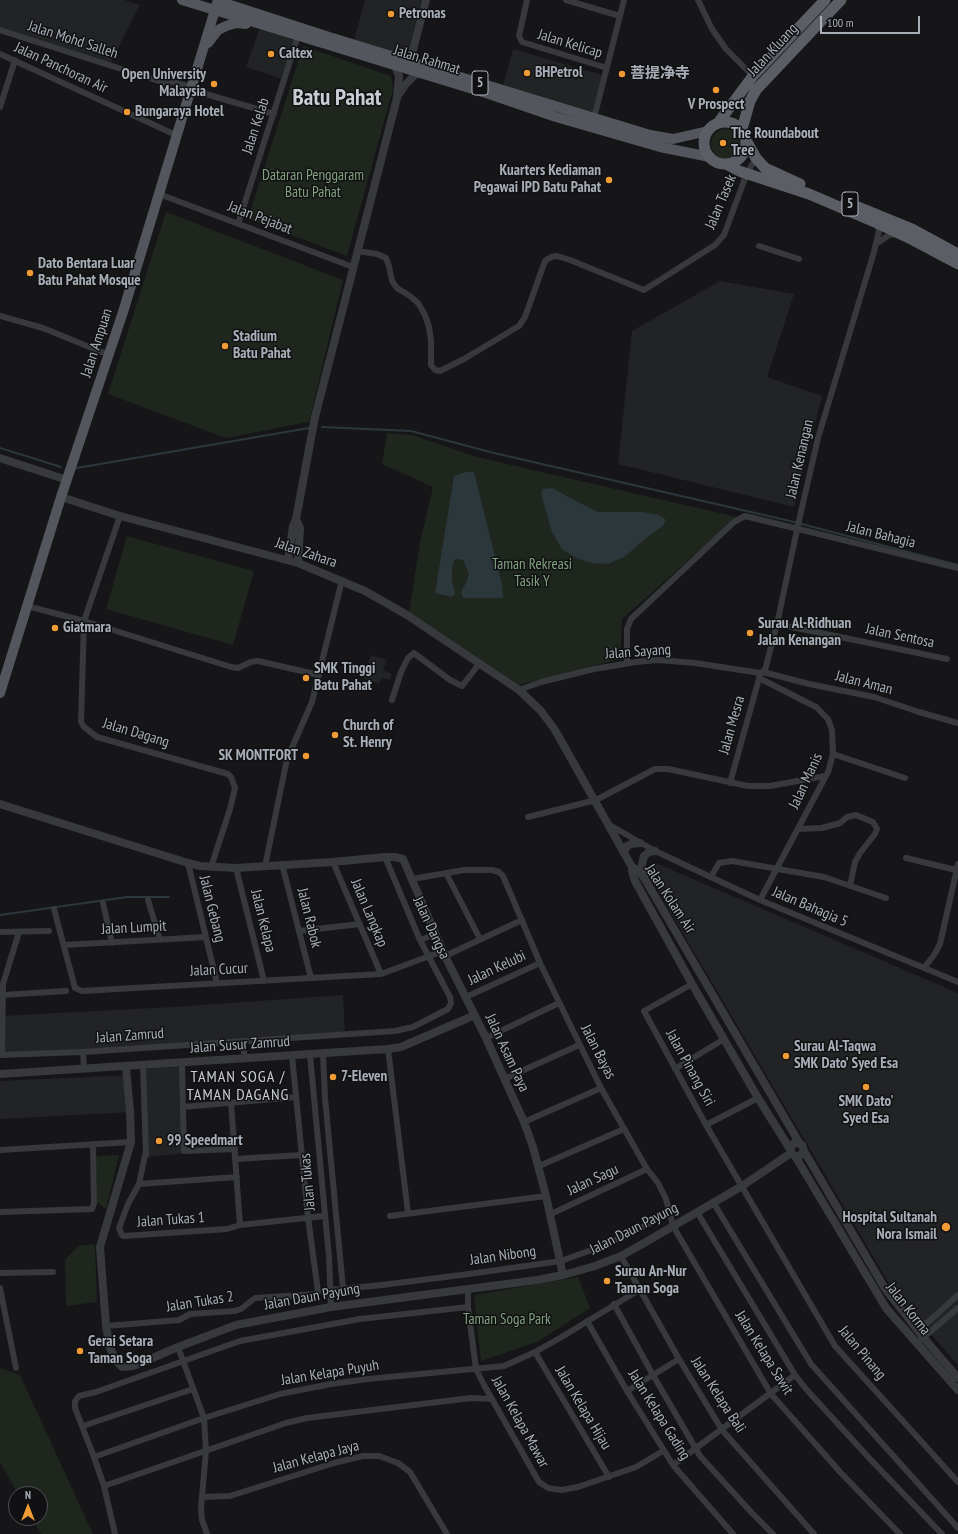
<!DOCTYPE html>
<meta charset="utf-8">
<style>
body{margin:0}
#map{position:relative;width:958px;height:1534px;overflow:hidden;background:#161618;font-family:"PT Sans Narrow",sans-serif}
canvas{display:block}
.north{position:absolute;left:8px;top:1486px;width:40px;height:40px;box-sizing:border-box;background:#111113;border:1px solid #4d5055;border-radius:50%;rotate:0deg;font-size:11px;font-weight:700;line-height:16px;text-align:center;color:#a8afb8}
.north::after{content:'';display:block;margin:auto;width:14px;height:18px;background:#f19b35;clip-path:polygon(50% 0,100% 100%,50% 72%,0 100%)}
.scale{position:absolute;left:820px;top:16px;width:100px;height:18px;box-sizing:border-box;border:2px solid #a8afb8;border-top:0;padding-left:5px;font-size:12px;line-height:14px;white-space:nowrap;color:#a8afb8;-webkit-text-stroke:3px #111113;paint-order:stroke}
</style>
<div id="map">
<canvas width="958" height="1534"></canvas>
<div class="north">N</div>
<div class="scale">100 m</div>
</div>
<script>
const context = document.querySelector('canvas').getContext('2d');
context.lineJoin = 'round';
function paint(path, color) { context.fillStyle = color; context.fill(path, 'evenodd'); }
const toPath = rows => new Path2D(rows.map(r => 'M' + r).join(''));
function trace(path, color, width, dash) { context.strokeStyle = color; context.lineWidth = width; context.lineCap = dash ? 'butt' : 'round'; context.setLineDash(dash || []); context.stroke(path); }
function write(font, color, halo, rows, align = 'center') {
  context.font = font + ' "PT Sans Narrow","Noto Sans SC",sans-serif'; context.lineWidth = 3; context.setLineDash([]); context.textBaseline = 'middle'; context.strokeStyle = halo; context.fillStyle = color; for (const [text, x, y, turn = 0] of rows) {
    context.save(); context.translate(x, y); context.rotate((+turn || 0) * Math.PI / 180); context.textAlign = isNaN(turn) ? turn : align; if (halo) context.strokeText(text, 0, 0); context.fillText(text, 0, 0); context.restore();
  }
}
paint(toPath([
 [0,0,124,0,140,5,108,68,0,33],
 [365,0,421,0,407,56,354,40],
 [260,28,294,40,282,79,246,67],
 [513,49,602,75,593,113,503,85],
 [720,281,794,294,767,377,822,396,794,507,618,464,632,331],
 [371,655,387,660,383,670,392,674,390,680,382,678,379,684,363,678],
 [658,864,958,993,958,1365,894,1292,648,874,652,866],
 [343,995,345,1036,0,1058,0,1016,173,1007],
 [184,1067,187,1153,147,1157,141,1069],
 [130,1075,134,1112,0,1119,0,1081]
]), '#222325');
paint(toPath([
 [303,46,391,76,393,89,347,256,248,219],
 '711 144a15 15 0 1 1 30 0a15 15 0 1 1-30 0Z',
 [166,212,343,280,309,422,226,438,108,394],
 [387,433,412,435,477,457,737,517,622,619,620,659,518,685,409,612,420,543,433,487,382,464],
 [127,536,254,571,233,645,106,609],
 [119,1155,106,1209,97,1202,96,1156],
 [95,1244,97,1302,66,1306,65,1260,78,1246],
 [578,1277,590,1308,537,1342,481,1361,474,1295],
 [0,1368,20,1375,93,1534,41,1534,32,1518,40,1518,40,1494,18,1494,0,1462]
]), '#1e261e');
paint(toPath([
 [465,472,474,472,502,585,503,598,463,598,461,592,467,581,469,574,463,560,456,559,454,560,452,570,452,580,455,594,452,597,435,593,454,476],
 [552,488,597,512,642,512,659,515,666,520,663,526,654,532,624,557,608,564,592,563,576,558,562,549,552,532,541,494,543,489]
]), '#2c373c');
trace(toPath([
 [322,427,411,431,494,453,790,521,958,565],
 [0,448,61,467],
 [77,468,309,428],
 [0,915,127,897,169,897]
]), '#2c373c', 2);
trace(toPath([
 [527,0,519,36,522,42,607,68],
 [566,0,620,16],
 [698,0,712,29,726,49,753,76],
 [0,30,162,82,169,81,191,87,199,92,274,114],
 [0,54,176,135],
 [162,82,167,88,188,95,191,94],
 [0,107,15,60],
 [594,118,624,0],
 [159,194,353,267],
 [238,224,298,36],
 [879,242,889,235,897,234],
 [759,246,799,259],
 [357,251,377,254,386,258,389,266,392,281,397,288,410,296,418,303,425,315,429,327,431,341,431,365,435,370,440,371,464,359,519,326,525,317,545,261,551,257,557,256,570,260,644,290,715,245,724,235,747,173,756,158],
 [0,316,43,328,109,355],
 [120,516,84,621,81,722,84,727,97,737,228,774,231,777,235,788,230,809,211,867],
 [27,606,84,621,231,667,238,668,251,662,258,661,319,675],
 [777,624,947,659],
 [627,663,627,629,631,619,734,522,745,516,958,568],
 [763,672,809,684,874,697,919,712,958,723],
 [760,673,765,670,777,624,798,525,818,438,874,252,879,231,877,223],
 [759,678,816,707,828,719,832,730,833,754,828,772,760,900],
 [519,690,541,682,594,669,636,662,658,660,695,663,760,673],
 [392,700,401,672,408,658,414,653,450,680,462,686,479,664],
 [833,754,905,778],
 [730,783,760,675],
 [528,817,596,800,655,769,668,769,748,786,770,786,825,776],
 [608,824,655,851,760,900,958,982],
 [798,829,822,828,840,823,847,817,856,815,873,822,877,829,875,834,860,853,855,862,850,886],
 [906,858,956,870],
 [333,862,381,974],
 [188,863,217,983],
 [282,864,311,978],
 [265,866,287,759,312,702,342,580],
 [236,868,264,981],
 [446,873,480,939],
 [711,877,719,863,732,861,824,877,886,898],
 [412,879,464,870,492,870,499,872,503,876,540,963,601,1088,647,1169,658,1183,666,1199,673,1226,771,1394,841,1473,900,1534],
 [148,900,160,940],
 [103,903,112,943],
 [54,909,75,988,82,991,381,974,443,951],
 [299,931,360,924],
 [0,932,49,931],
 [420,940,436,934],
 [64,945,206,937],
 [445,956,522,920],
 [924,968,934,955,940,944,958,864],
 [692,984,644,1011,706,1125,835,1346,958,1482],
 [2,995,66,991],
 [466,997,540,963],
 [486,1038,559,1003],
 [242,1041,245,1058],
 [388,1049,408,1213],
 [83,1052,84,1069],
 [323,1054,325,1098,343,1288],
 [0,1055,83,1052,395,1031,413,1027,448,1009,451,1003,450,997,420,940,385,857],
 [2,1055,3,984,19,932],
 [310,1055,329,1257,331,1307],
 [182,1063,184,1151,235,1149],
 [143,1065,146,1155,145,1155,139,1184,128,1204,119,1228,122,1235,124,1236,182,1232,227,1229,240,1225,324,1216],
 [675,1069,724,1039],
 [504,1079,579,1045],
 [231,1103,240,1225],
 [183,1107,296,1097],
 [524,1122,601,1088],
 [706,1125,758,1098],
 [0,1150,131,1142],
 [235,1159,302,1155],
 [539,1166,624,1129],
 [139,1184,237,1177],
 [713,1202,811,1364,958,1528],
 [0,1212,92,1209,94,1203,93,1144],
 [697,1212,795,1375,806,1389,870,1459,942,1534],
 [551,1214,647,1169],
 [390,1216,546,1196],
 [621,1256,679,1359,722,1430,814,1534],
 [0,1273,53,1272],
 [0,1288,16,1368],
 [330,1290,382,1285,469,1274,561,1261,597,1248,629,1234,669,1213],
 [468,1290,468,1307,476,1369,484,1385,539,1482,548,1488,561,1490,578,1487,636,1467,663,1451],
 [614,1304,653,1375,700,1456,752,1513,773,1534],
 [909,1317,922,1324,927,1323,958,1295],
 [587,1321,627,1391,673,1465,733,1534],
 [106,1326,179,1320,190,1314,235,1311,241,1309,255,1298,317,1294,318,1292,308,1217,292,1056],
 [917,1343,958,1308],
 [178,1347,204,1418,206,1451,201,1508,202,1520,207,1534],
 [535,1352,609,1477],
 [627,1391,679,1359],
 [83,1426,193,1389],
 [94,1457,75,1408,75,1401,79,1396,96,1392,240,1341,360,1319,468,1307],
 [673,1465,795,1375],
 [104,1486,286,1423,307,1418,471,1398,491,1399],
 [202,1497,230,1496,334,1463,363,1456,379,1456,398,1463,410,1472,447,1534],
 [115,1534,104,1486,94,1457,204,1418,280,1394,331,1384,368,1379,504,1366,535,1352,560,1338,639,1290]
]), '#37393d', 6);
trace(toPath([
 [410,61,426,0],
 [399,94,405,85,417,73],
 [0,458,67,480],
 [61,497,120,516,298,563,365,591,407,615,519,690,541,711,555,730,632,867],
 [296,519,300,528,298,563],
 [288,560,293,526,296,519,315,417,397,98,399,76,395,66],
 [0,804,188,863,200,866,236,868,333,862,385,857,395,857,403,859,445,956,486,1038,524,1122,533,1147,546,1196,563,1275],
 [624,853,627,846,631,844,640,843],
 [632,867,640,872,646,881,800,1144],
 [632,867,632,871,635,881,692,984,758,1098,790,1149],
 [644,876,641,869,644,856,649,852,655,851],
 [126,1067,130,1111,131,1142,100,1247,106,1326,110,1348,117,1362,122,1367,133,1366,141,1363,178,1347,236,1325,331,1307,537,1280,563,1275,595,1266,621,1256,646,1242,742,1186,791,1153],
 [0,1074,388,1049,401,1047,475,1015],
 [804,1151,884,1287,923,1337,958,1378],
 [795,1156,800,1156,804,1151,802,1145,798,1143,794,1143,791,1147,791,1153,795,1156,886,1308,958,1390]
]), '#37393d', 8);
trace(toPath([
 [182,0,489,94,556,117,660,147,710,157],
 [218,1,329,37,650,135,673,139,708,131],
 [208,43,218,30,226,26,236,23,246,24],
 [0,693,61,497,123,312,218,0]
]), '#53565c', 10);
trace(toPath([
 '704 143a21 21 0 1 1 42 0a21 21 0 1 1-42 0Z',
 [718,123,753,76,825,0],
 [742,129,750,101,756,90,841,0],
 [747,142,756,158,765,168,800,184],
 [726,164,739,171,809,194,877,223,907,237,958,264],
 [846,202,912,229,958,254]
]), '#5b5e65', 11);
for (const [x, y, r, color] of [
 [391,14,4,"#f19b35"],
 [271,54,4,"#f19b35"],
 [527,73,4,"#f19b35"],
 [622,74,4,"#f19b35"],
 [214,84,4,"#f19b35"],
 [716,90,4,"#f19b35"],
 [127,112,4,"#f19b35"],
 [723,143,4,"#f19b35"],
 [609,180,4,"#f19b35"],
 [30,273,4,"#f19b35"],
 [225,346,4,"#f19b35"],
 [55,628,4,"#f19b35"],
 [750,633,4,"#f19b35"],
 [306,678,4,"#f19b35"],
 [335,735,4,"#f19b35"],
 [306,756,4,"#f19b35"],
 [786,1056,4,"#f19b35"],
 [333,1077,4,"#f19b35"],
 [866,1087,4,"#f19b35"],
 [159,1141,4,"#f19b35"],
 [946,1227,5,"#f19b35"],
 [607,1281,4,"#f19b35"],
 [80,1351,4,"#f19b35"]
]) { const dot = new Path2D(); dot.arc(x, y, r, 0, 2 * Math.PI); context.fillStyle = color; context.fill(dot); trace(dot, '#111113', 1.5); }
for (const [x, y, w] of [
 [480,83,16],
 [850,204,16]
]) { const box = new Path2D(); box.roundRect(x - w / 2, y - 12, w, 24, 3); context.fillStyle = '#111113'; context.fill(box); trace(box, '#a8afb8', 1); }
write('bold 14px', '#a8afb8', null, [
 ["5",480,83],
 ["5",850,204]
]);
write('bold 15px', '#a8afb8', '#111113', [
 ["Petronas",399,14],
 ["Caltex",279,54],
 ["BHPetrol",535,73],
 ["菩提净寺",630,74],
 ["Open University",206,75,"right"],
 ["Malaysia",206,92,"right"],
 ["V Prospect",716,105,"center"],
 ["Bungaraya Hotel",135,112],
 ["The Roundabout",731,134],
 ["Tree",731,151],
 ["Kuarters Kediaman",601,171,"right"],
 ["Pegawai IPD Batu Pahat",601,188,"right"],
 ["Dato Bentara Luar",38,264],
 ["Batu Pahat Mosque",38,281],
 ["Stadium",233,337],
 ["Batu Pahat",233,354],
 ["Surau Al-Ridhuan",758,624],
 ["Jalan Kenangan",758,641],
 ["Giatmara",63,628],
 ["SMK Tinggi",314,669],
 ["Batu Pahat",314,686],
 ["Church of",343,726],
 ["St. Henry",343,743],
 ["SK MONTFORT",298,756,"right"],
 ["Surau Al-Taqwa",794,1047],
 ["SMK Dato’ Syed Esa",794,1064],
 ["7-Eleven",341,1077],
 ["SMK Dato'",866,1102,"center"],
 ["Syed Esa",866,1119,"center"],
 ["99 Speedmart",167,1141],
 ["Hospital Sultanah",937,1218,"right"],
 ["Nora Ismail",937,1235,"right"],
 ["Surau An-Nur",615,1272],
 ["Taman Soga",615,1289],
 ["Gerai Setara",88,1342],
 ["Taman Soga",88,1359]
], 'left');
write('15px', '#a8afb8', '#111113', [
 ["Jalan Mohd Salleh",73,40,18],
 ["Jalan Kelicap",570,44,17],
 ["Jalan Kluang",773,50,-47],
 ["Jalan Rahmat",427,60,17],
 ["Jalan Panchoran Air",61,68,25],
 ["Jalan Kelab",256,126,-72],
 ["Jalan Tasek",721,202,-67],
 ["Jalan Pejabat",260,218,21],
 ["Jalan Ampuan",97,343,-72],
 ["Jalan Kenangan",800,459,-77],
 ["Jalan Bahagia",881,535,14],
 ["Jalan Zahara",306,553,19],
 ["Jalan Sentosa",900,636,12],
 ["Jalan Sayang",638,652,-4],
 ["Jalan Aman",864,683,14],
 ["Jalan Mesra",732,725,-74],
 ["Jalan Dagang",136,733,17],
 ["Jalan Manis",806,781,-65],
 ["Jalan Kolam Air",670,899,57],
 ["Jalan Bahagia 5",810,907,23],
 ["Jalan Gebang",212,909,76],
 ["Jalan Langkap",369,913,67],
 ["Jalan Rabok",309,918,76],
 ["Jalan Kelapa",263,921,76],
 ["Jalan Lumpit",134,928,-3],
 ["Jalan Dangsa",431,928,65],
 ["Jalan Kelubi",497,968,-25],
 ["Jalan Cucur",219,970,-3],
 ["Jalan Zamrud",130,1036,-4],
 ["Jalan Susur Zamrud",240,1045,-4],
 ["Jalan Bayas",598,1052,63],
 ["Jalan Asam Paya",507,1053,65],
 ["Jalan Pinang Siri",690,1068,61],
 ["Jalan Sagu",593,1180,-25],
 ["Jalan Tukas",308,1182,-95],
 ["Jalan Tukas 1",171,1220,-4],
 ["Jalan Daun Payung",634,1229,-27],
 ["Jalan Nibong",503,1256,-8],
 ["Jalan Daun Payung",312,1297,-10],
 ["Jalan Tukas 2",200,1302,-9],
 ["Jalan Korma",908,1309,52],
 ["Jalan Kelapa Sawit",764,1353,58],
 ["Jalan Pinang",862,1353,50],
 ["Jalan Kelapa Puyuh",330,1373,-9],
 ["Jalan Kelapa Bali",718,1395,57],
 ["Jalan Kelapa Hijau",583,1408,59],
 ["Jalan Kelapa Gading",659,1415,58],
 ["Jalan Kelapa Mawar",520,1422,61],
 ["Jalan Kelapa Jaya",316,1457,-15]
]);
write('15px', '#81a37f', '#111113', [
 ["Dataran Penggaram",313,176],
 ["Batu Pahat",313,193],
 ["Taman Rekreasi",532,565],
 ["Tasik Y",532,582],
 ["Taman Soga Park",507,1320]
]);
context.letterSpacing = '1px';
write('16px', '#c9cdd4', '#111113', [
 ["TAMAN SOGA /",238,1077],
 ["TAMAN DAGANG",238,1095]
]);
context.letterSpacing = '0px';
write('bold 23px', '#c9cdd4', '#111113', [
 ["Batu Pahat",337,98]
]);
</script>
